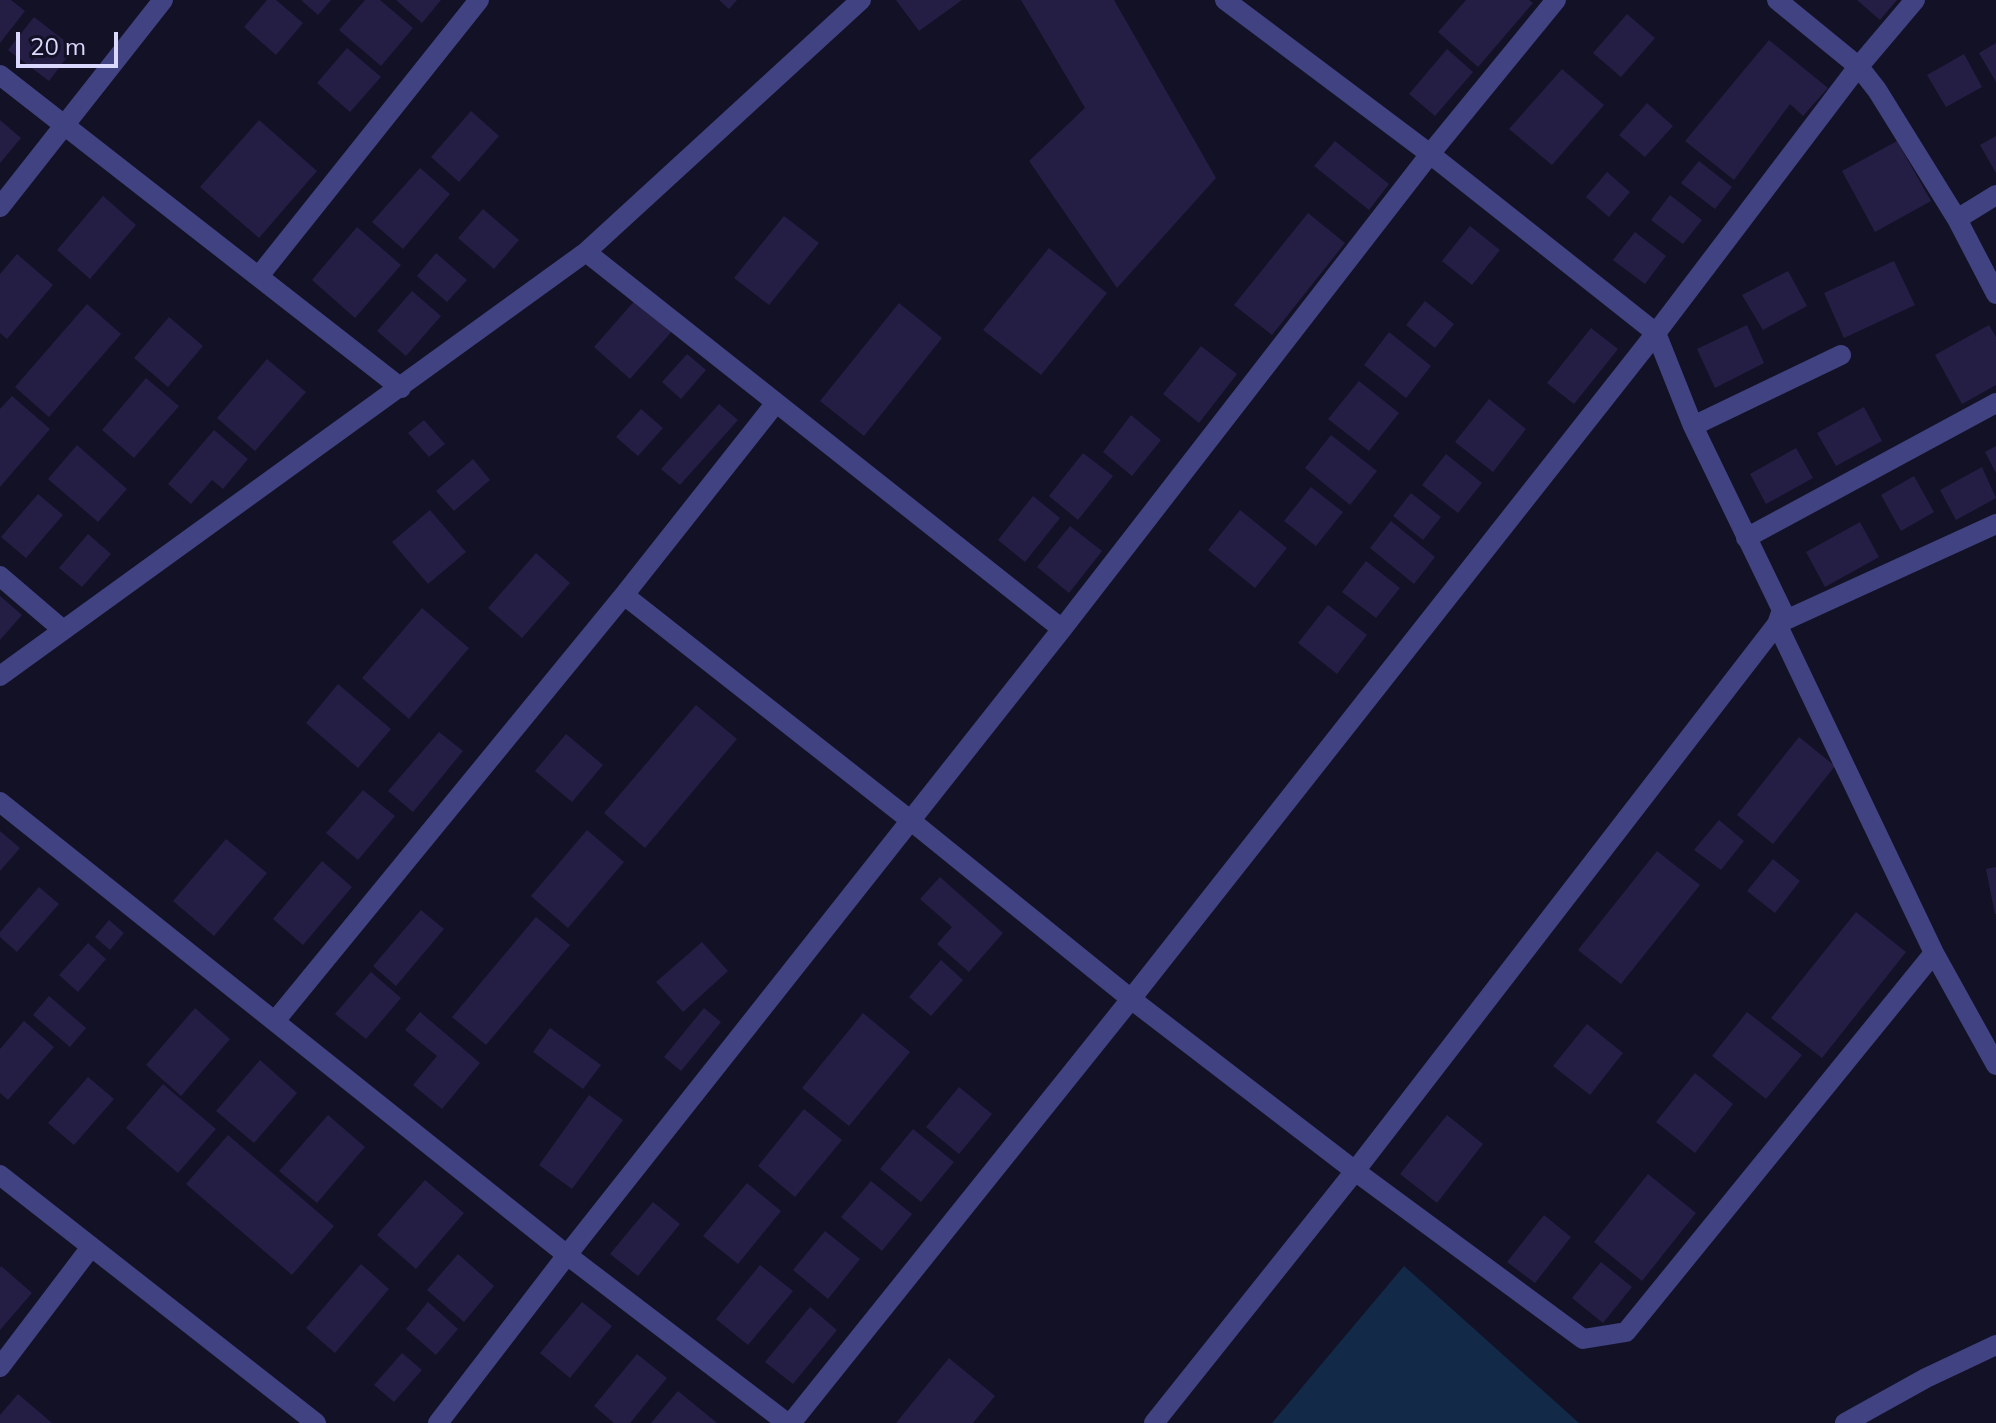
<!DOCTYPE html>
<style>
body{margin:0}
#map{position:relative;width:1996px;height:1423px;overflow:hidden;background:#131125;font-family:Mulish,sans-serif}
canvas{display:block}
.scale{position:absolute;left:16px;top:32px;width:102px;height:36px;box-sizing:border-box;border:4px solid #dad8fc;border-top:0;padding-left:10px;font-size:24px;line-height:28px;white-space:nowrap;color:#dad8fc;-webkit-text-stroke:6px #131125;paint-order:stroke}
</style>
<div id="map">
<canvas width="1996" height="1423"></canvas>
<div class="scale">20 m</div>
</div>
<script>
const context = document.querySelector('canvas').getContext('2d');
context.lineJoin = 'round';
function paint(path, color) { context.fillStyle = color; context.fill(path, 'evenodd'); }
const toPath = rows => new Path2D(rows.map(r => 'M' + r).join(''));
function trace(path, color, width, dash) { context.strokeStyle = color; context.lineWidth = width; context.lineCap = dash ? 'butt' : 'round'; context.setLineDash(dash || []); context.stroke(path); }
paint(toPath([
 [1404,1266,1579,1423,1272,1423]
]), '#122a48');
paint(toPath([
 [0,0,11,0,25,11,0,43],
 [267,0,276,0,303,23,276,55,244,27],
 [301,0,331,0,318,15],
 [365,0,380,0,413,28,381,66,339,30],
 [396,0,441,0,422,23],
 [719,0,737,0,729,9],
 [896,0,962,0,919,31],
 [1021,0,1114,0,1216,178,1117,288,1029,161,1085,108],
 [1466,0,1529,0,1533,3,1478,67,1438,32],
 [1857,0,1897,0,1880,20],
 [1627,14,1655,38,1621,77,1593,53],
 [34,17,74,48,49,81,8,50],
 [1769,40,1828,88,1803,116,1790,104,1734,180,1685,141],
 [1996,43,1996,82,1979,53],
 [347,48,381,77,350,112,317,83],
 [1447,49,1473,72,1435,116,1409,94],
 [1964,54,1982,87,1946,107,1927,75],
 [1562,69,1604,105,1552,165,1509,129],
 [1647,103,1673,126,1645,157,1619,135],
 [471,111,499,136,459,182,431,157],
 [0,120,21,138,0,163],
 [259,120,317,171,259,238,200,187],
 [1996,136,1996,173,1980,145],
 [1335,141,1389,184,1369,210,1314,166],
 [1897,141,1931,201,1875,232,1842,171],
 [1699,161,1732,187,1715,209,1681,183],
 [420,168,450,194,403,249,372,222],
 [1607,172,1630,192,1609,217,1586,197],
 [1670,195,1702,220,1683,244,1651,220],
 [103,196,136,225,90,279,57,250],
 [483,209,519,240,494,269,458,238],
 [1308,213,1345,243,1272,335,1234,305],
 [784,216,819,243,769,305,734,278],
 [1470,226,1500,250,1472,285,1442,261],
 [357,227,401,265,355,318,312,280],
 [1635,232,1666,256,1645,284,1613,260],
 [1049,248,1107,293,1041,375,983,330],
 [436,253,467,280,447,302,417,276],
 [17,254,53,285,7,339,0,333,0,274],
 [1894,261,1915,305,1844,338,1824,293],
 [1788,271,1807,306,1763,330,1742,295],
 [412,291,441,316,406,356,377,331],
 [637,298,673,330,630,379,594,347],
 [1425,301,1454,324,1435,348,1406,325],
 [899,303,942,338,864,436,820,401],
 [87,304,121,334,49,417,15,387],
 [169,317,203,346,168,387,134,358],
 [1747,325,1764,363,1715,388,1697,349],
 [1989,325,1996,337,1996,385,1962,404,1935,355],
 [1591,328,1618,349,1574,404,1547,383],
 [1389,332,1431,366,1406,398,1364,365],
 [1201,346,1237,374,1199,423,1163,394],
 [687,354,706,370,681,399,662,382],
 [267,359,306,392,255,451,217,418],
 [146,378,179,406,134,458,102,430],
 [1359,381,1399,413,1369,451,1328,419],
 [12,396,50,429,0,487,0,409],
 [1489,399,1526,429,1493,472,1455,442],
 [719,404,738,420,680,485,661,469],
 [1864,407,1882,441,1836,466,1817,433],
 [641,409,663,428,638,456,616,437],
 [1131,415,1161,440,1132,476,1103,452],
 [424,420,445,444,429,457,408,433],
 [214,430,248,459,223,489,212,480,191,504,168,484],
 [1331,435,1377,471,1350,505,1305,468],
 [77,445,127,489,98,522,48,479],
 [1996,446,1996,473,1985,452],
 [1796,448,1813,478,1766,504,1750,474],
 [1083,453,1113,476,1078,520,1049,496],
 [1446,454,1482,483,1458,513,1422,485],
 [473,459,490,480,454,511,436,491],
 [1982,467,1996,498,1956,520,1940,490],
 [1914,476,1934,512,1901,531,1881,495],
 [1311,487,1343,512,1316,546,1284,521],
 [1411,493,1441,517,1423,540,1393,516],
 [38,494,63,515,26,558,1,537],
 [1033,496,1060,518,1025,562,998,540],
 [430,510,466,552,428,584,392,542],
 [1240,510,1287,548,1255,588,1208,550],
 [1391,521,1435,557,1414,584,1370,548],
 [1860,522,1879,557,1825,587,1806,552],
 [1070,526,1102,551,1069,593,1037,567],
 [88,534,111,554,82,587,59,568],
 [536,553,570,583,522,638,488,608],
 [1366,561,1400,588,1376,618,1342,592],
 [0,596,22,615,0,640],
 [1328,605,1367,635,1337,674,1298,643],
 [422,608,469,648,409,719,362,678],
 [338,684,391,729,358,768,306,723],
 [696,705,737,739,645,848,604,813],
 [439,732,463,751,413,812,388,791],
 [566,734,603,765,572,802,535,771],
 [1799,737,1835,766,1773,844,1737,815],
 [363,790,395,816,358,860,326,833],
 [1719,820,1744,841,1721,870,1694,850],
 [587,830,624,862,568,928,531,896],
 [0,831,20,848,0,871],
 [226,839,267,873,214,936,173,901],
 [1657,851,1700,885,1621,984,1578,950],
 [1773,859,1800,881,1775,913,1747,891],
 [322,861,352,887,303,945,273,919],
 [1996,867,1996,914,1995,914,1986,869],
 [940,877,1003,933,969,972,937,944,952,927,920,899],
 [39,887,59,904,17,952,0,937,0,932],
 [421,910,444,929,396,986,373,966],
 [1856,912,1906,952,1822,1058,1771,1018],
 [536,917,570,945,486,1045,452,1017],
 [109,920,124,933,110,950,95,937],
 [702,942,728,971,683,1012,656,982],
 [88,943,106,959,78,992,59,975],
 [941,960,963,980,931,1016,909,997],
 [371,972,401,998,366,1039,335,1014],
 [49,996,86,1028,70,1047,33,1015],
 [195,1008,230,1039,181,1096,146,1065],
 [704,1008,721,1022,681,1071,664,1057],
 [420,1012,480,1063,442,1109,413,1085,437,1056,405,1030],
 [1747,1012,1802,1055,1766,1099,1712,1056],
 [863,1013,910,1052,849,1126,802,1088],
 [24,1021,54,1047,8,1100,0,1093,0,1049],
 [1587,1024,1623,1053,1590,1095,1553,1066],
 [550,1028,601,1065,583,1089,533,1052],
 [260,1060,297,1093,254,1143,216,1111],
 [1695,1073,1733,1104,1695,1153,1656,1122],
 [88,1077,114,1099,74,1145,48,1123],
 [163,1084,216,1129,178,1173,126,1128],
 [959,1087,992,1114,959,1154,926,1127],
 [589,1095,623,1120,572,1189,539,1165],
 [804,1109,842,1140,795,1197,758,1166],
 [328,1115,365,1147,317,1203,279,1171],
 [1447,1115,1483,1144,1437,1203,1400,1174],
 [913,1129,954,1162,921,1202,880,1169],
 [228,1135,334,1226,292,1275,186,1184],
 [1648,1174,1696,1213,1642,1281,1594,1242],
 [425,1180,464,1213,416,1269,377,1235],
 [871,1181,912,1214,882,1251,841,1217],
 [747,1183,781,1211,738,1264,703,1236],
 [653,1202,680,1224,638,1276,610,1254],
 [1544,1215,1571,1237,1535,1283,1507,1262],
 [825,1231,860,1259,828,1299,793,1270],
 [458,1254,494,1286,464,1322,427,1290],
 [1601,1262,1632,1287,1603,1323,1572,1298],
 [361,1264,389,1289,335,1353,306,1328],
 [760,1265,793,1291,748,1345,716,1319],
 [1,1266,32,1293,0,1330,0,1268],
 [428,1302,458,1329,436,1355,406,1329],
 [582,1302,612,1326,570,1378,540,1353],
 [810,1307,837,1330,793,1384,765,1362],
 [402,1353,422,1370,394,1402,374,1385],
 [637,1354,667,1378,630,1423,614,1423,594,1406],
 [949,1358,995,1396,973,1423,896,1423],
 [678,1391,717,1423,651,1423],
 [18,1394,52,1423,0,1423,0,1415]
]), '#241e45');
trace(toPath([
 [1225,0,1430,154,1656,333,1693,426,1782,610,1777,624,1934,953,1996,1065],
 [1777,0,1859,67,1877,90,1957,219,1996,294],
 [0,75,401,388],
 [0,207,163,0],
 [1957,219,1996,195],
 [586,252,1062,629],
 [259,276,479,0],
 [1693,426,1841,355],
 [1746,538,1996,403],
 [0,576,63,630],
 [624,595,910,820,1131,999,1355,1171,1583,1339,1626,1332,1934,953],
 [0,676,586,252,861,0],
 [0,802,567,1255,787,1423],
 [275,1021,624,595,775,404],
 [0,1367,91,1247],
 [438,1423,567,1255,1062,629,1430,154,1556,0],
 [791,1423,1131,999,1656,333,1854,72,1915,0],
 [1154,1423,1355,1171,1777,624,1996,524],
 [1845,1423,1926,1378,1996,1345]
]), '#404281', 20);
trace(toPath([
 [0,1175,316,1423]
]), '#404281', 20);
</script>
